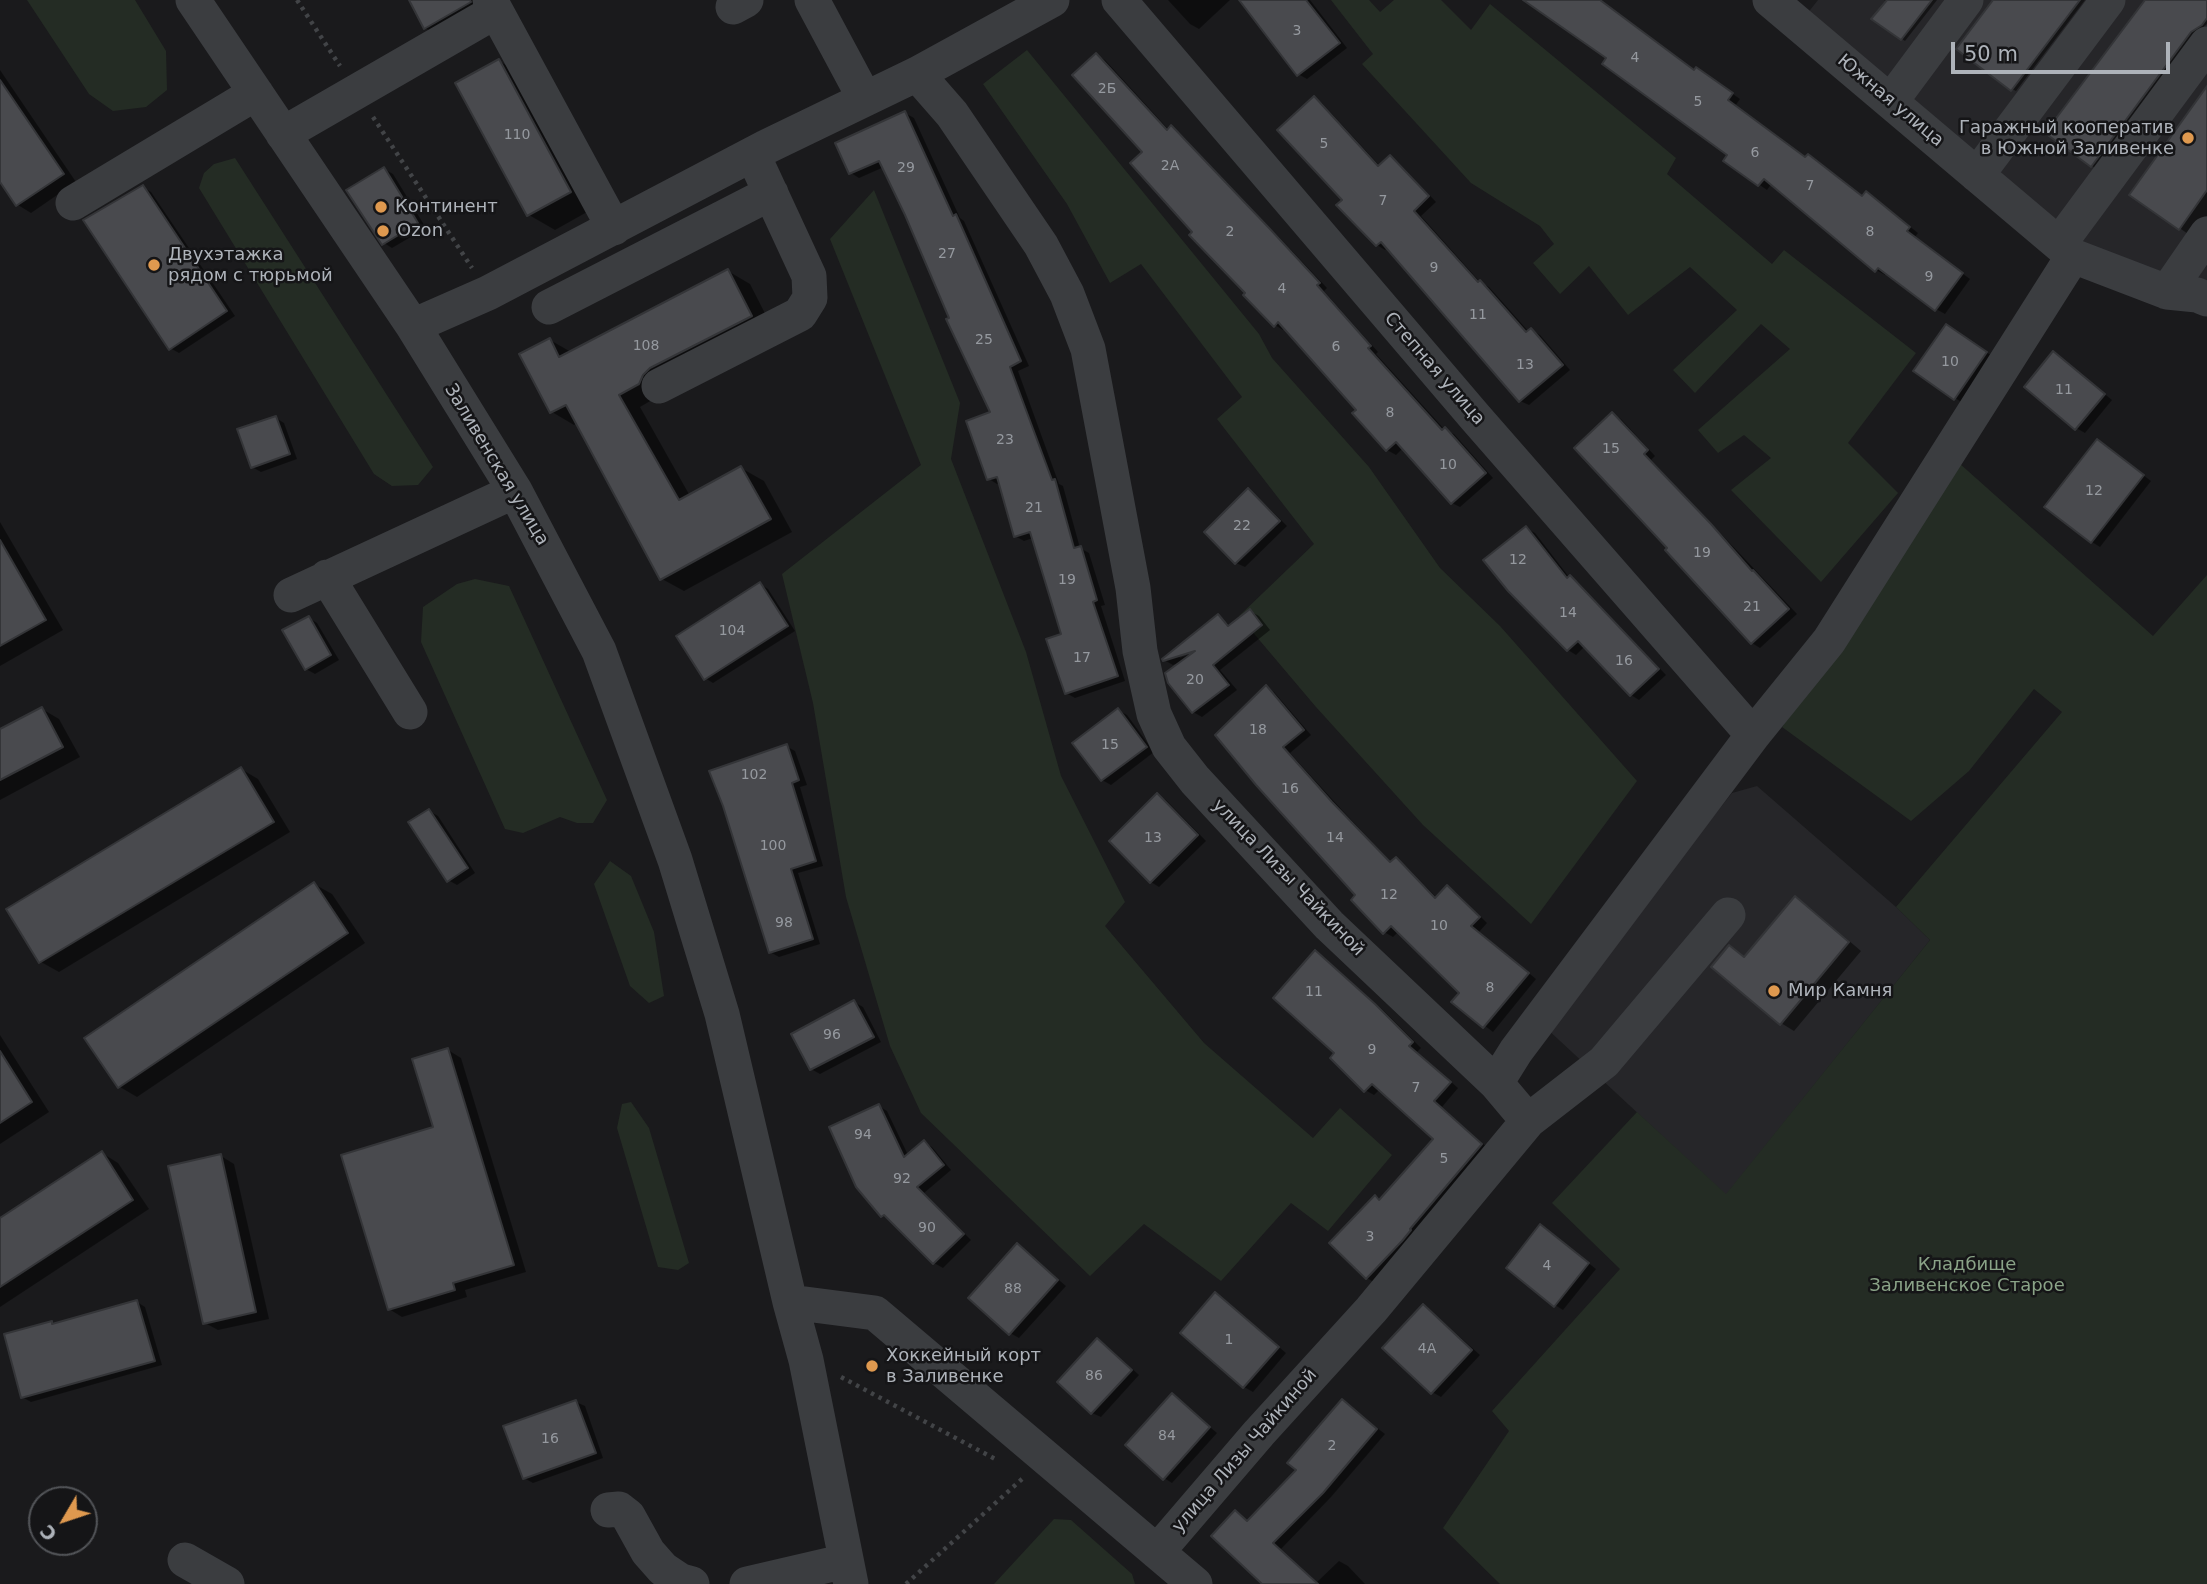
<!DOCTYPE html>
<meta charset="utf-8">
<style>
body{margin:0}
#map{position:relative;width:2207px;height:1584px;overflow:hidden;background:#1a1a1c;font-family:"DejaVu Sans",sans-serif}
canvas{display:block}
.north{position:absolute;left:28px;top:1486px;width:70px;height:70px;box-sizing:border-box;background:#151517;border:2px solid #525458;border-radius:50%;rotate:231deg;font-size:19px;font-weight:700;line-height:28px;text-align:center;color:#aeb3ba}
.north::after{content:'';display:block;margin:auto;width:24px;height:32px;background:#df994f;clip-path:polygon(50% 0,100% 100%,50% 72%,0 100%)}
.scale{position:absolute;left:1951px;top:42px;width:219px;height:32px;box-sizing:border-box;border:4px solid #aeb3ba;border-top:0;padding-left:9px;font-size:21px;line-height:24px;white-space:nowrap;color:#aeb3ba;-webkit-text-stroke:5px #151517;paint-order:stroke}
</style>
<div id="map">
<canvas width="2207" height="1584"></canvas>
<div class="north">С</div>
<div class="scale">50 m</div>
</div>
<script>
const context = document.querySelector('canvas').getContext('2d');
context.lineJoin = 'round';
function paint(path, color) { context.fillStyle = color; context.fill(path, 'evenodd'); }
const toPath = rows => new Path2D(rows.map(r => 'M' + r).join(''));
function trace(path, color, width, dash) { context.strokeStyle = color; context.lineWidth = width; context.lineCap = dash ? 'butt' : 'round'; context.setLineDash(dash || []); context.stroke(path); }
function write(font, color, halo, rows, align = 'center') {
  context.font = font + ' "DejaVu Sans",sans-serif'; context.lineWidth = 5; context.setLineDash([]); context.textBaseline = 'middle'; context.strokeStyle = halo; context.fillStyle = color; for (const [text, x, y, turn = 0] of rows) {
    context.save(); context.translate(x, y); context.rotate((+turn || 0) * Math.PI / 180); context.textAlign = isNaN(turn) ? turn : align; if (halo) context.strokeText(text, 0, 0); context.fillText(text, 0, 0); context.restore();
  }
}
paint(toPath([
 [1818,0,2207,0,2207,299,2106,270,1799,24],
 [1757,786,1896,907,1930,940,1726,1195,1545,1027,1732,793]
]), '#262629');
paint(toPath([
 [27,0,135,0,166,51,167,90,146,107,113,111,89,94],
 [1331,0,1369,0,1380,12,1394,0,1441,0,1471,30,1490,4,1676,158,1667,174,1772,264,1784,250,1916,353,1848,443,1898,493,1821,582,1731,490,1771,458,1744,435,1718,453,1698,430,1790,349,1761,324,1695,393,1673,370,1737,310,1690,267,1628,315,1589,266,1560,294,1533,263,1554,244,1540,226,1471,183,1362,64,1373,54],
 [1027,50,1259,334,1272,358,1369,467,1440,568,1500,626,1637,781,1531,924,1423,825,1316,707,1239,616,1314,544,1217,419,1242,397,1141,264,1110,283,1067,204,983,84],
 [235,158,433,467,418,485,392,486,374,474,199,188,204,173,214,164],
 [874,190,960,403,951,459,1026,652,1061,776,1125,902,1105,926,1204,1043,1313,1138,1340,1108,1392,1155,1328,1231,1291,1203,1221,1281,1144,1224,1090,1276,921,1113,890,1046,846,897,813,703,782,574,921,465,830,239],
 [1959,463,2153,636,2207,575,2207,1584,1500,1584,1443,1528,1509,1431,1492,1411,1620,1269,1552,1203,1637,1112,1726,1194,1930,940,1896,907,2062,712,2034,689,1969,771,1911,821,1782,727],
 [475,579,509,586,607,800,593,823,577,823,560,817,523,833,505,829,421,642,423,607,457,584],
 [610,861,631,876,654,932,664,996,649,1003,630,986,594,884],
 [631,1102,649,1128,689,1263,678,1270,658,1267,617,1128,622,1104],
 [1054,1519,1071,1520,1132,1574,1135,1584,994,1584]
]), '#242c24');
paint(toPath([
 [411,0,473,0,477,8,434,33,425,28],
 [1168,0,1230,0,1199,29,1190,24],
 [1282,0,1310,0,1347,48,1307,79,1298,74],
 [1526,0,1600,0,1695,71,1705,74,1740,99,1735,106,1806,158,1863,198,1874,198,1918,233,1914,238,1970,279,1945,314,1936,309,1887,273,1885,275,1876,270,1772,183,1767,190,1725,161,1729,155,1608,58],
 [1884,0,1937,0,1905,41,1902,39,1887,2],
 [1996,0,2085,0,2016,91,2012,89],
 [2147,0,2207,0,2207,24,2195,34,2095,168,2092,166],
 [1097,55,1105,60,1169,130,1171,128,1180,133,1278,236,1327,288,1324,291,1378,352,1376,354,1445,430,1454,434,1493,478,1460,507,1452,503,1403,448,1396,455,1387,450,1354,413,1358,410,1286,328,1283,330,1275,325,1195,232,1144,152],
 [499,61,525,76,596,207,555,230,529,215],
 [0,70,76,182,31,213,18,205,0,179],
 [2207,89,2207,216,2203,217,2188,234,2132,194],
 [1314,98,1322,103,1380,166,1390,157,1398,162,1436,202,1421,216,1480,282,1489,287,1529,332,1531,330,1540,335,1570,370,1529,405,1520,401,1388,247,1385,250,1377,245,1344,200],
 [905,113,914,118,960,218,964,221,1029,366,1018,371,1059,484,1063,486,1080,548,1089,553,1105,605,1101,606,1125,681,1075,698,1066,693,1063,635,1033,538,1024,541,1015,536,1000,483,997,484,989,479,992,413,906,214,884,167,859,178,851,173],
 [384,169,393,174,426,228,392,248,384,243],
 [143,187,151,192,235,316,179,353,170,348],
 [728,271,750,284,773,329,640,407,690,496,741,468,764,481,792,532,684,591,662,579,577,423,574,425,552,412,550,340,571,352],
 [1955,331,1995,358,1963,403,1955,398],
 [2054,353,2112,400,2085,433,2076,428],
 [1612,414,1621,419,1655,456,1651,460,1797,614,1760,648,1752,643],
 [276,418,284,423,297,459,261,472,252,467],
 [2098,441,2151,481,2100,547,2092,542],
 [1248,491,1257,496,1287,526,1245,567,1236,563],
 [0,522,63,630,0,666],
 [1526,528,1535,533,1569,577,1578,582,1666,675,1639,700,1631,695,1585,646,1576,655,1568,650],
 [760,584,768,589,795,631,713,683,705,678],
 [1250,611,1259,616,1270,630,1220,670,1237,690,1202,717,1193,712,1181,662,1173,665,1164,660,1218,616,1231,626],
 [1202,647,1204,650,1179,658,1185,652],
 [309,618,317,623,339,660,315,674,306,669],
 [1266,687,1274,692,1311,735,1290,753,1341,809,1392,863,1396,859,1404,864,1437,898,1448,887,1456,892,1487,923,1479,932,1536,979,1493,1032,1454,1002,1461,993,1399,931,1393,937,1384,932,1358,895,1257,784],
 [42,709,59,719,80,757,0,800,0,731],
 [1118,710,1127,715,1154,752,1111,785,1102,780,1075,743],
 [786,746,795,751,807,785,800,787,823,866,798,873,820,944,779,957,770,952],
 [241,769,258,779,290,832,59,972,41,962,9,910],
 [1157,795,1166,800,1206,841,1159,887,1151,882],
 [429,811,438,816,475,873,457,885,448,880],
 [314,884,332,894,365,943,137,1097,120,1087,86,1039],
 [1795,899,1808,906,1861,951,1794,1031,1781,1023,1729,947,1746,958],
 [1316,952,1324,957,1384,1011,1421,1048,1417,1052,1458,1088,1442,1107,1490,1150,1375,1283,1367,1278,1375,1198,1381,1201,1436,1139,1380,1089,1374,1095,1365,1090,1337,1053],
 [854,1002,863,1007,881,1042,820,1074,811,1069],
 [0,1035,49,1112,0,1144],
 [448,1050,461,1058,526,1272,465,1290,467,1297,402,1317,389,1309,435,1128],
 [879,1106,887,1111,908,1155,924,1142,932,1147,951,1170,924,1193,971,1240,943,1268,934,1263,892,1220,882,1216],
 [102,1153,118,1163,149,1209,0,1307,0,1220],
 [221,1156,234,1164,269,1319,218,1330,205,1323],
 [1549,1232,1596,1269,1563,1310,1555,1305],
 [1017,1245,1066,1286,1019,1338,1010,1333],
 [1216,1294,1286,1353,1253,1392,1244,1387],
 [137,1302,145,1307,162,1365,31,1402,22,1397,51,1323,54,1325],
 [1423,1306,1431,1311,1480,1355,1441,1397,1432,1392],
 [1098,1340,1106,1345,1139,1375,1101,1417,1092,1413],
 [1172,1395,1217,1433,1172,1483,1164,1478],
 [1342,1401,1385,1434,1331,1497,1281,1549,1317,1582,1339,1561,1348,1566,1365,1584,1265,1584,1236,1513,1249,1522,1298,1470],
 [576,1402,585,1406,603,1458,533,1483,524,1478]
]), '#0007');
const building = toPath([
 [409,0,470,0,471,2,424,29,409,0],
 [1239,0,1306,0,1340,43,1297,76,1239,0],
 [1523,0,1600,0,1694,70,1696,67,1733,93,1728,100,1805,157,1808,154,1862,196,1866,191,1910,227,1907,231,1963,273,1935,311,1878,268,1875,272,1764,179,1758,186,1723,161,1727,155,1602,64,1606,58,1523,0],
 [1887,0,1932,0,1901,40,1871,19,1887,0],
 [1993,0,2080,0,2011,91,1956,49,1993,0],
 [2145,0,2207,0,2207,18,2202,25,2191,32,2091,167,2045,133,2145,0],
 [1096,53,1167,130,1171,125,1270,229,1320,283,1317,285,1371,346,1368,348,1442,430,1445,427,1486,473,1451,504,1396,442,1386,451,1352,413,1356,410,1278,322,1274,327,1243,295,1245,293,1189,235,1192,232,1130,163,1142,152,1072,75,1096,53],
 [499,59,571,192,527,216,455,83,499,59],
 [0,80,64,174,16,206,0,182,0,80],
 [2207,86,2207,190,2179,230,2129,195,2207,86],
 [1314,96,1378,166,1390,155,1429,196,1414,211,1478,282,1480,280,1526,332,1531,328,1563,365,1519,402,1381,242,1376,246,1336,205,1342,200,1277,130,1314,96],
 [905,111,953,216,956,214,1021,361,1010,367,1052,480,1055,479,1074,548,1081,546,1097,600,1093,602,1118,676,1065,694,1046,639,1061,634,1030,532,1014,537,997,477,987,480,966,421,990,412,946,319,949,318,905,215,879,161,849,174,835,143,905,111],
 [384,167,418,223,382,245,346,190,384,167],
 [143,185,227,311,169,350,83,220,143,185],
 [728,269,752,316,650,368,643,375,639,384,619,395,679,500,741,466,771,519,660,580,566,405,550,413,519,354,550,338,559,357,728,269],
 [1946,324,1987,352,1954,400,1913,371,1946,324],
 [2053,351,2105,394,2075,430,2024,387,2053,351],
 [1612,412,1648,450,1644,454,1711,524,1752,571,1753,570,1789,609,1751,644,1665,550,1667,548,1574,448,1612,412],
 [276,416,290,454,251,468,237,429,276,416],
 [2097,439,2144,475,2091,543,2044,507,2097,439],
 [1248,488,1280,521,1235,564,1204,532,1248,488],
 [1526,526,1567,578,1570,575,1659,669,1630,696,1578,641,1567,651,1508,591,1483,560,1526,526],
 [0,540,46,620,0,646,0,540],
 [760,582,788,626,704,680,676,636,760,582],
 [1250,609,1262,625,1213,665,1229,685,1192,713,1168,683,1165,673,1195,651,1163,661,1162,659,1218,614,1228,626,1250,609],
 [309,616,331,655,305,670,282,630,309,616],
 [1266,685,1304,730,1283,747,1332,802,1390,862,1396,857,1435,898,1447,885,1480,917,1471,926,1529,973,1483,1028,1451,1002,1459,993,1391,926,1383,934,1351,900,1355,895,1256,785,1215,735,1266,685],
 [42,707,63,747,0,780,0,729,42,707],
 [1118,708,1147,747,1101,781,1072,743,1118,708],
 [787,744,799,780,792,783,816,861,791,869,813,939,769,953,723,806,709,771,787,744],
 [241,767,274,822,39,963,6,909,241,767],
 [1157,793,1198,835,1150,883,1109,841,1157,793],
 [429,809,468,868,447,882,408,822,429,809],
 [314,882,348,933,118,1088,84,1038,314,882],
 [1795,896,1849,942,1780,1025,1711,967,1729,945,1744,957,1795,896],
 [1315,950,1375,1004,1413,1042,1409,1046,1451,1082,1434,1101,1482,1144,1410,1229,1411,1230,1402,1241,1366,1279,1329,1243,1375,1195,1379,1200,1433,1139,1372,1084,1364,1092,1330,1058,1334,1053,1273,998,1315,950],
 [854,1000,874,1037,810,1070,791,1034,854,1000],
 [448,1048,514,1265,453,1283,455,1290,388,1310,341,1155,433,1127,412,1059,448,1048],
 [0,1051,32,1102,0,1123,0,1051],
 [879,1104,904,1157,924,1140,944,1165,917,1187,964,1234,933,1264,884,1215,881,1217,856,1187,829,1127,879,1104],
 [102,1151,133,1200,0,1287,0,1218,102,1151],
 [221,1154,256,1312,203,1324,168,1166,221,1154],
 [1540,1224,1589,1263,1554,1307,1506,1268,1540,1224],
 [1017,1243,1058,1280,1009,1335,968,1298,1017,1243],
 [1215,1292,1279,1347,1243,1388,1180,1333,1215,1292],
 [137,1300,155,1361,21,1398,4,1334,52,1321,52,1324,137,1300],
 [1423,1304,1472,1350,1431,1394,1382,1348,1423,1304],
 [1097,1338,1132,1370,1091,1414,1057,1382,1097,1338],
 [1172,1393,1210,1427,1163,1480,1125,1445,1172,1393],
 [1342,1399,1377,1429,1323,1493,1273,1543,1318,1584,1262,1584,1211,1536,1235,1510,1247,1521,1296,1470,1287,1463,1342,1399],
 [576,1400,596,1453,523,1479,503,1426,576,1400]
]);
paint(building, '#494a4e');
trace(building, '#343538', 2);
trace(toPath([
 [297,0,340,66],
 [373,117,472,268],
 [841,1377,997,1460],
 [906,1584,1022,1479]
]), '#424447', 4.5, [3.5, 5]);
trace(toPath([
 [193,0,413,326,515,491,599,651,675,860,722,1014,790,1302,806,1360,851,1584],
 [490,0,614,228],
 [812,0,865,99],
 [1119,0,1475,417,1753,735],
 [1770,0,2073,256,2167,292,2197,295,2207,299],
 [733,7,746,0],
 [917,74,952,114,1041,245,1067,294,1088,349,1133,588,1140,651,1154,714,1169,747,1195,780,1329,925,1496,1083,1528,1121],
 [1891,101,1966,0],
 [283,134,496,11],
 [1977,175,2108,0],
 [73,203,256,93],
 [2059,244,2207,44],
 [2167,292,2207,234],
 [549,307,771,193],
 [413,326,488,293,766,147,917,74,1052,0],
 [659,386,800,314,810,298,809,276,753,155],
 [327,577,410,712],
 [291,595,515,491],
 [1496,1083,1516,1051,1753,735,1829,641,2073,256],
 [790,1302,875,1313,1195,1584],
 [608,1510,619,1509,628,1516,648,1552,663,1569,681,1581,692,1584],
 [1157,1552,1259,1433,1371,1310,1528,1121,1604,1062,1728,915],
 [185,1560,227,1584],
 [747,1584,846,1561]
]), '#3b3d40', 35);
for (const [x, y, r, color] of [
 [2188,138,7,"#df994f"],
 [381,207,7,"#df994f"],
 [383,231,7,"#df994f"],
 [154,265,7,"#df994f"],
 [1774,991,7,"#df994f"],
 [872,1366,7,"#df994f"]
]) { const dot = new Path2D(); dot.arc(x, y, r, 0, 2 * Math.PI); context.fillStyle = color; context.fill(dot); trace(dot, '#151517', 2.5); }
write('14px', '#95999f', null, [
 ["3",1297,31],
 ["4",1635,58],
 ["2Б",1107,89],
 ["5",1698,102],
 ["110",517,135],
 ["5",1324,144],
 ["6",1755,153],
 ["2А",1170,166],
 ["29",906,168],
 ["7",1810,186],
 ["7",1383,201],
 ["2",1230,232],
 ["8",1870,232],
 ["27",947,254],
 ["9",1434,268],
 ["9",1929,277],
 ["4",1282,289],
 ["11",1478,315],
 ["25",984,340],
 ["108",646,346],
 ["6",1336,347],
 ["10",1950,362],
 ["13",1525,365],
 ["11",2064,390],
 ["8",1390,413],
 ["23",1005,440],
 ["15",1611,449],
 ["10",1448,465],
 ["12",2094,491],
 ["21",1034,508],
 ["22",1242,526],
 ["19",1702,553],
 ["12",1518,560],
 ["19",1067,580],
 ["21",1752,607],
 ["14",1568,613],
 ["104",732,631],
 ["17",1082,658],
 ["16",1624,661],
 ["20",1195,680],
 ["18",1258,730],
 ["15",1110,745],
 ["102",754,775],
 ["16",1290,789],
 ["13",1153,838],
 ["14",1335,838],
 ["100",773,846],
 ["12",1389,895],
 ["98",784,923],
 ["10",1439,926],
 ["8",1490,988],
 ["11",1314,992],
 ["96",832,1035],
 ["9",1372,1050],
 ["7",1416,1088],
 ["94",863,1135],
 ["5",1444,1159],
 ["92",902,1179],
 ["90",927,1228],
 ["3",1370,1237],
 ["4",1547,1266],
 ["88",1013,1289],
 ["1",1229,1340],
 ["4А",1427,1349],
 ["86",1094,1376],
 ["84",1167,1436],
 ["16",550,1439],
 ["2",1332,1446]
]);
write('18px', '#aeb3ba', '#151517', [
 ["Южная улица",1890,101,40],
 ["Степная улица",1434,369,49],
 ["Заливенская улица",496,465,59],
 ["улица Лизы Чайкиной",1288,878,46],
 ["улица Лизы Чайкиной",1245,1451,-49]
]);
write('18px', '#aeb3ba', '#151517', [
 ["Гаражный кооператив",2174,128,"right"],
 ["в Южной Заливенке",2174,149,"right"],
 ["Континент",395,207],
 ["Ozon",397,231],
 ["Двухэтажка",168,255],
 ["рядом с тюрьмой",168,276],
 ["Мир Камня",1788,991],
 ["Хоккейный корт",886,1356],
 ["в Заливенке",886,1377]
], 'left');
write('18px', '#8aa387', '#151517', [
 ["Кладбище",1967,1265],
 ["Заливенское Старое",1967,1286]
]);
</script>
